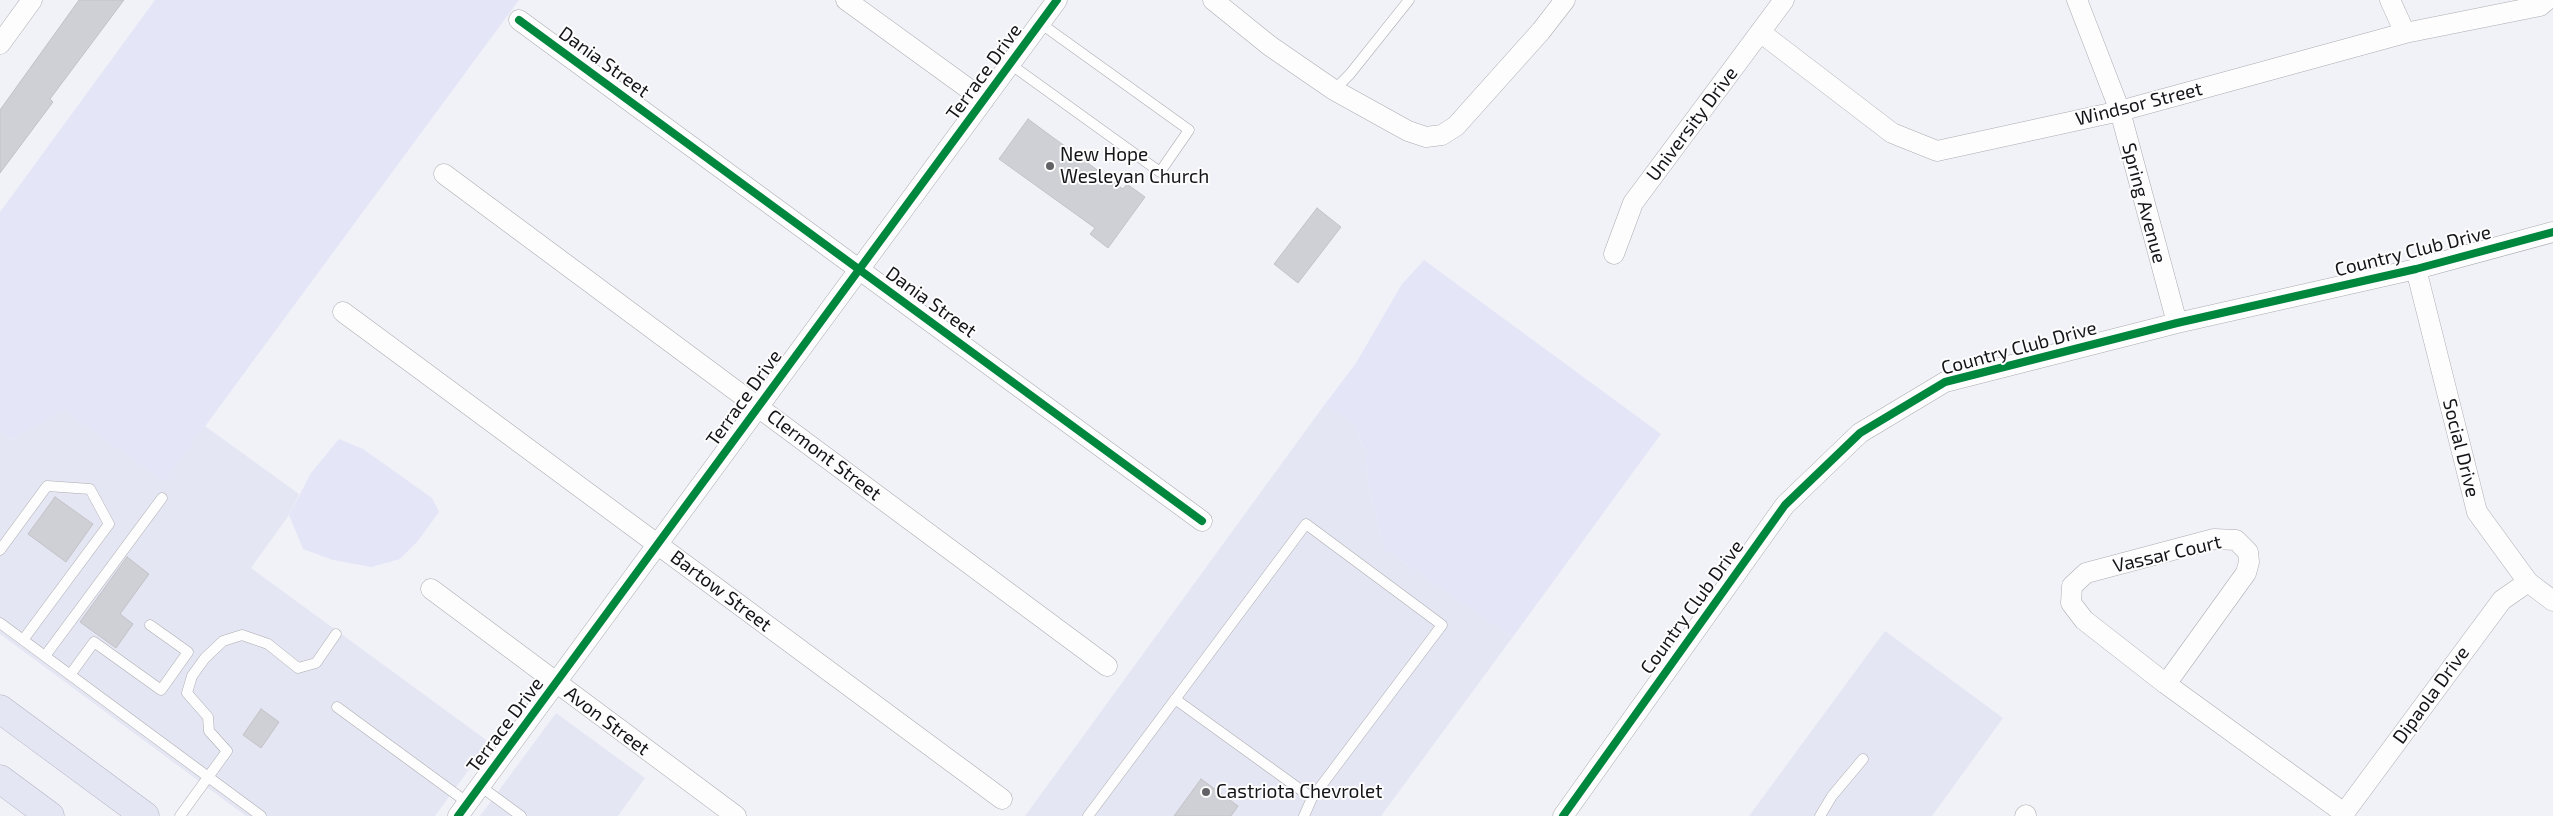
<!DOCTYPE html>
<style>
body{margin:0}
canvas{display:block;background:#f1f2f8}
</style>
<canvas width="2553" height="816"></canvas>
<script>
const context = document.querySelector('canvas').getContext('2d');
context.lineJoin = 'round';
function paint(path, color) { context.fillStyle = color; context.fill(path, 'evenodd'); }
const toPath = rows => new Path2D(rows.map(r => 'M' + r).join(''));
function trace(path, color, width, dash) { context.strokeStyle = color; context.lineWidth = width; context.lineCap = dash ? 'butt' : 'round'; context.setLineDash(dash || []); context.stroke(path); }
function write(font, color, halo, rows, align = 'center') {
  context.font = font + ' "Exo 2",sans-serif'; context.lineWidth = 4; context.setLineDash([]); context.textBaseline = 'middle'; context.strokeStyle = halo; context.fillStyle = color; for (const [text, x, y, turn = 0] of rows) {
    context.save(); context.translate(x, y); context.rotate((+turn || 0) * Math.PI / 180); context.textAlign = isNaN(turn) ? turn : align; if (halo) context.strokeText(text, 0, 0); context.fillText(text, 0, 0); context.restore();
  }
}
paint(toPath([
 [1325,404,1353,425,1365,451,1369,488,1384,549,1512,638,1381,816,1025,816],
 [64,411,164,482,205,426,299,494,289,515,251,568,489,742,435,816,246,816,0,634,0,432,12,440],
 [1885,631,2003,718,1932,816,1749,816],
 [556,713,645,778,618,816,480,816]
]), '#e4e6f3');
paint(toPath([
 [155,0,519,0,164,482,64,411,12,440,0,432,0,212],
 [1424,260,1661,434,1512,638,1384,549,1369,488,1365,451,1353,425,1325,404,1356,363,1402,284],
 [339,439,363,449,432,498,439,512,417,542,400,559,371,567,333,560,303,549,289,515,311,473]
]), '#e4e5f7');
const building = toPath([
 [79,0,124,0,50,99,53,102,0,173,0,110,79,0],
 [1028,119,1123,189,1127,184,1145,197,1108,248,1090,234,1095,228,999,159,1028,119],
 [1317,208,1341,227,1298,283,1274,264,1317,208],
 [55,497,93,524,66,562,28,534,55,497],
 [127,557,149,574,120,614,133,624,116,648,80,622,127,557],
 [261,709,279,722,261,748,243,735,261,709],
 [1201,779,1238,806,1231,816,1174,816,1201,779]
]);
paint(building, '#cfd0d5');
trace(building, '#c2c2c7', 1);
const lane = toPath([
 [1010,64,1160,172,1189,130,1040,23],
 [1334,90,1350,74,1409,0],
 [0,550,47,486,90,489,109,524,23,640],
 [0,623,261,816],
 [45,656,162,498],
 [70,675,94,642,161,690,188,652,150,625],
 [1175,699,1312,798],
 [337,707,468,803],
 [480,786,521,816],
 [180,816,227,751,209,731,208,717,187,693,192,676,205,658,223,641,242,635,268,644,298,668,316,663,336,634],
 [1088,816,1306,524,1442,625,1312,798,1304,816],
 [1820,816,1832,796,1863,759]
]);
const street = toPath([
 [846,0,984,100],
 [1213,0,1270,46,1334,90,1408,131,1426,137,1442,135,1456,126,1541,31,1565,0],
 [2077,0,2120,111,2177,323],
 [2390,0,2405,33],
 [519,20,1202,521],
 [1760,32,1892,133,1937,151,2120,111,2405,33,2540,6,2547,0],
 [0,44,32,0],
 [444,174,1107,666],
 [1614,254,1633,203,1784,0],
 [2416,269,2477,512,2528,582,2553,601],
 [343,312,1002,799],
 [431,589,736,816],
 [2166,684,2246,573,2249,562,2248,552,2236,540,2214,539,2086,573,2072,586,2071,603,2084,620,2166,684,2344,813],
 [458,816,1057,0],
 [1563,816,1785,505,1860,433,1945,382,2177,323,2416,269,2553,232],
 [2025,816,2026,815],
 [2342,816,2502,600,2528,582]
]);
const highway = toPath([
 [0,709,145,816],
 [0,779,50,816]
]);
trace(lane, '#abacb0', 11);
trace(street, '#abacb0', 21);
trace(highway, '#b3b3c3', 29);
trace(lane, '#fdfdfe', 10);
trace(street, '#fdfdfe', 20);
trace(highway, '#e5e6f3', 28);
trace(toPath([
 [519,20,1202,521],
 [458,816,1057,0],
 [1563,816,1785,505,1860,433,1945,382,2177,323,2416,269,2553,232]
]), '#00873e', 8);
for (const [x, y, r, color] of [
 [1050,166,5,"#616166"],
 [1206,792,5,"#616166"]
]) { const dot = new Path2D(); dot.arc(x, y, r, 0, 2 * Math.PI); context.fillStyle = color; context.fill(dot); trace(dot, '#fdfdfd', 2); }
write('19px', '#131318', '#fdfdfd', [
 ["Dania Street",604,62,36],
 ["Terrace Drive",984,72,-54],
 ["Windsor Street",2139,104,-14],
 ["University Drive",1692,124,-53],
 ["Spring Avenue",2144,203,75],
 ["Country Club Drive",2413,251,-14],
 ["Dania Street",931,302,36],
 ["Country Club Drive",2019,348,-15],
 ["Terrace Drive",744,398,-54],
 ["Social Drive",2461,448,76],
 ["Clermont Street",824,455,37],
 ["Vassar Court",2167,554,-13],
 ["Bartow Street",721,591,37],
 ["Country Club Drive",1692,607,-54],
 ["Dipaola Drive",2431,695,-54],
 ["Avon Street",607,721,37],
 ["Terrace Drive",505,725,-53]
]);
write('19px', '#131318', '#fdfdfd', [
 ["New Hope",1060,155],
 ["Wesleyan Church",1060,177],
 ["Castriota Chevrolet",1216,792]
], 'left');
</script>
